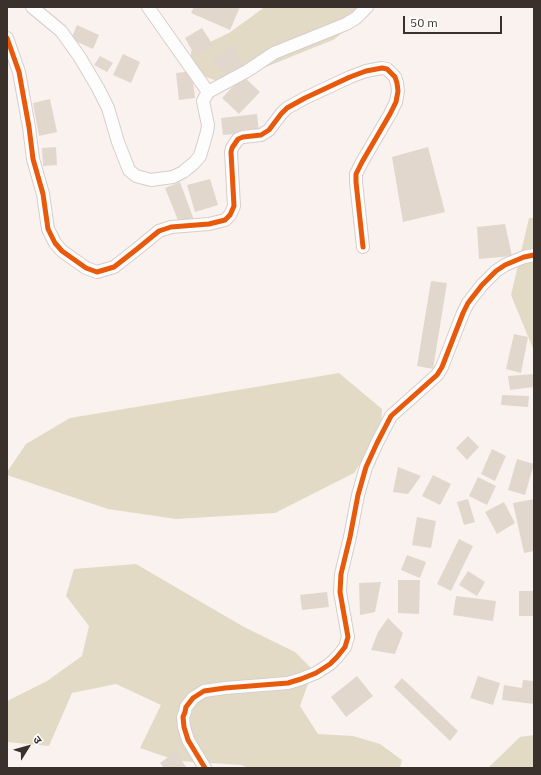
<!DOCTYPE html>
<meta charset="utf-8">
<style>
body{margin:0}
#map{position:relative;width:541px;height:775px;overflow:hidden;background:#faf2ef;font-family:"IBM Plex Sans","Noto Sans Devanagari",sans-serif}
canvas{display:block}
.frame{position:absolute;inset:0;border:8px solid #3a302c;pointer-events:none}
.north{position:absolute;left:8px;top:727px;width:40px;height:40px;-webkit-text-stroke:3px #fff;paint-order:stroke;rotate:53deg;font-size:11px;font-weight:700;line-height:16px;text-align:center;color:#3a302c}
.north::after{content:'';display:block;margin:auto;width:14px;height:18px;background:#3a302c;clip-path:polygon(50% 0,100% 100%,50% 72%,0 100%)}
.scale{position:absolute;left:403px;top:16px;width:99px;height:18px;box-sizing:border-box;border:2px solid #3a302c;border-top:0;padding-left:5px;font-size:12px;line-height:14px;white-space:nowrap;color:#3a302c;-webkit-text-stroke:3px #fff;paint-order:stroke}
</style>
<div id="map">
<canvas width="541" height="775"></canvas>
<div class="frame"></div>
<div class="north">उ</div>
<div class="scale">50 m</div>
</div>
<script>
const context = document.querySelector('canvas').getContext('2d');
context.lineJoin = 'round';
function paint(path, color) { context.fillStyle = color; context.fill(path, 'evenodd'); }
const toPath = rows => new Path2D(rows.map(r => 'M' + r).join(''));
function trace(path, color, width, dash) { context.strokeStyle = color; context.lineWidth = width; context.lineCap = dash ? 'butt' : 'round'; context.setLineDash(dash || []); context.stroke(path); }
paint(toPath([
 [263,7,371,7,335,39,224,84,191,71,191,51,229,33,262,9],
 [529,218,534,218,534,351,511,295],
 [339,373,382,409,381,432,354,473,275,513,176,519,108,509,7,475,7,472,26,444,70,418],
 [136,564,244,627,295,652,313,670,300,706,318,734,353,736,380,744,402,760,400,768,249,768,241,765,178,761,140,748,161,705,116,684,72,693,49,746,7,742,7,703,9,700,47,681,82,656,89,626,66,596,74,569],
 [534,735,534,768,488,768,520,737]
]), '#e3dac5');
paint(toPath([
 [194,7,240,7,230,30,191,13],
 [77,25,99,35,93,49,71,39],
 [202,28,213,45,195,56,185,38],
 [232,45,244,64,225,73,212,60],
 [123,54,140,62,131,83,113,75],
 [100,56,113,63,107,72,94,65],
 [192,71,195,98,179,100,176,73],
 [243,76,260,92,239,114,222,98],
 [50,99,57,132,39,136,33,103],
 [257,114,259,132,223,135,221,118],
 [56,147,57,165,43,166,42,148],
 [428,147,445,212,403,222,392,157],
 [210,179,218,205,195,212,187,185],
 [180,182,194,220,180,225,165,188],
 [505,224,512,256,479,259,477,227],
 [431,281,447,283,433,369,417,366],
 [514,334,528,337,521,373,506,369],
 [534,374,534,387,510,390,508,376],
 [502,395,529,396,528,407,501,405],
 [468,436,479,447,467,460,456,448],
 [492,449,506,456,495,481,481,474],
 [517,459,534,464,525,495,508,490],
 [398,467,421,476,408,494,393,492],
 [433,475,451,484,440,505,422,496],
 [478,477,496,486,487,505,469,496],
 [468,499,475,522,464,525,457,502],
 [534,499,534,551,524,553,513,503],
 [504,502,515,523,497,534,485,512],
 [417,517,436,521,431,548,412,545],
 [459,539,473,546,451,591,437,584],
 [407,555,426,562,420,578,401,570],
 [468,571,485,582,477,596,459,585],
 [398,580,420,580,419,614,398,613],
 [381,582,375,612,360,615,359,583],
 [519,591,534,591,534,616,519,616],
 [327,592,329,607,302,610,300,595],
 [456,596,496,601,493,621,453,615],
 [388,618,403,633,395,654,371,650,378,632],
 [357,676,373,696,346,717,331,697],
 [478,676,500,683,493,705,470,698],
 [402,678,458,731,450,741,394,687],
 [523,680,534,681,534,704,502,700,504,685,522,688],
 [175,752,187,768,164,768,160,763]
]), '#e2d7cd');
const street = toPath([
 [32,7,61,31,79,56,98,88,108,108,118,142,129,170,136,176,151,180,173,177,183,172,194,163,200,156,207,132,208,125,203,101,208,92,247,71,274,53,346,24,356,18,367,7],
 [148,7,208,92],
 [7,38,19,72,29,127,33,159,43,194,48,229,55,243,62,251,86,268,97,272,114,267,137,249,159,231,171,227,209,224,225,220,230,215,234,206,231,152,232,148,238,139,243,137,261,135,269,130,281,114,287,108,305,98,350,77,366,71,382,68,387,69,395,77,397,83,398,91,396,102,390,114,362,162,356,174,356,182,363,247],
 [205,768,188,740,184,727,183,717,185,712,186,707,193,698,204,691,225,688,288,683,301,679,316,673,330,664,337,657,345,647,348,637,340,592,341,574,350,537,358,495,366,467,377,443,391,416,437,375,442,367,463,313,468,303,482,285,496,271,505,265,524,257,534,255]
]);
trace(street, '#d6cecb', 14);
trace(street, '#fefdfd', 12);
trace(toPath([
 [7,38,19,72,29,127,33,159,43,194,48,229,55,243,62,251,86,268,97,272,114,267,137,249,159,231,171,227,209,224,225,220,230,215,234,206,231,152,232,148,238,139,243,137,261,135,269,130,281,114,287,108,305,98,350,77,366,71,382,68,387,69,395,77,397,83,398,91,396,102,390,114,362,162,356,174,356,182,363,247],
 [205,768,188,740,184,727,183,717,185,712,186,707,193,698,204,691,225,688,288,683,301,679,316,673,330,664,337,657,345,647,348,637,340,592,341,574,350,537,358,495,366,467,377,443,391,416,437,375,442,367,463,313,468,303,482,285,496,271,505,265,524,257,534,255]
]), '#e8590c', 5);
</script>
